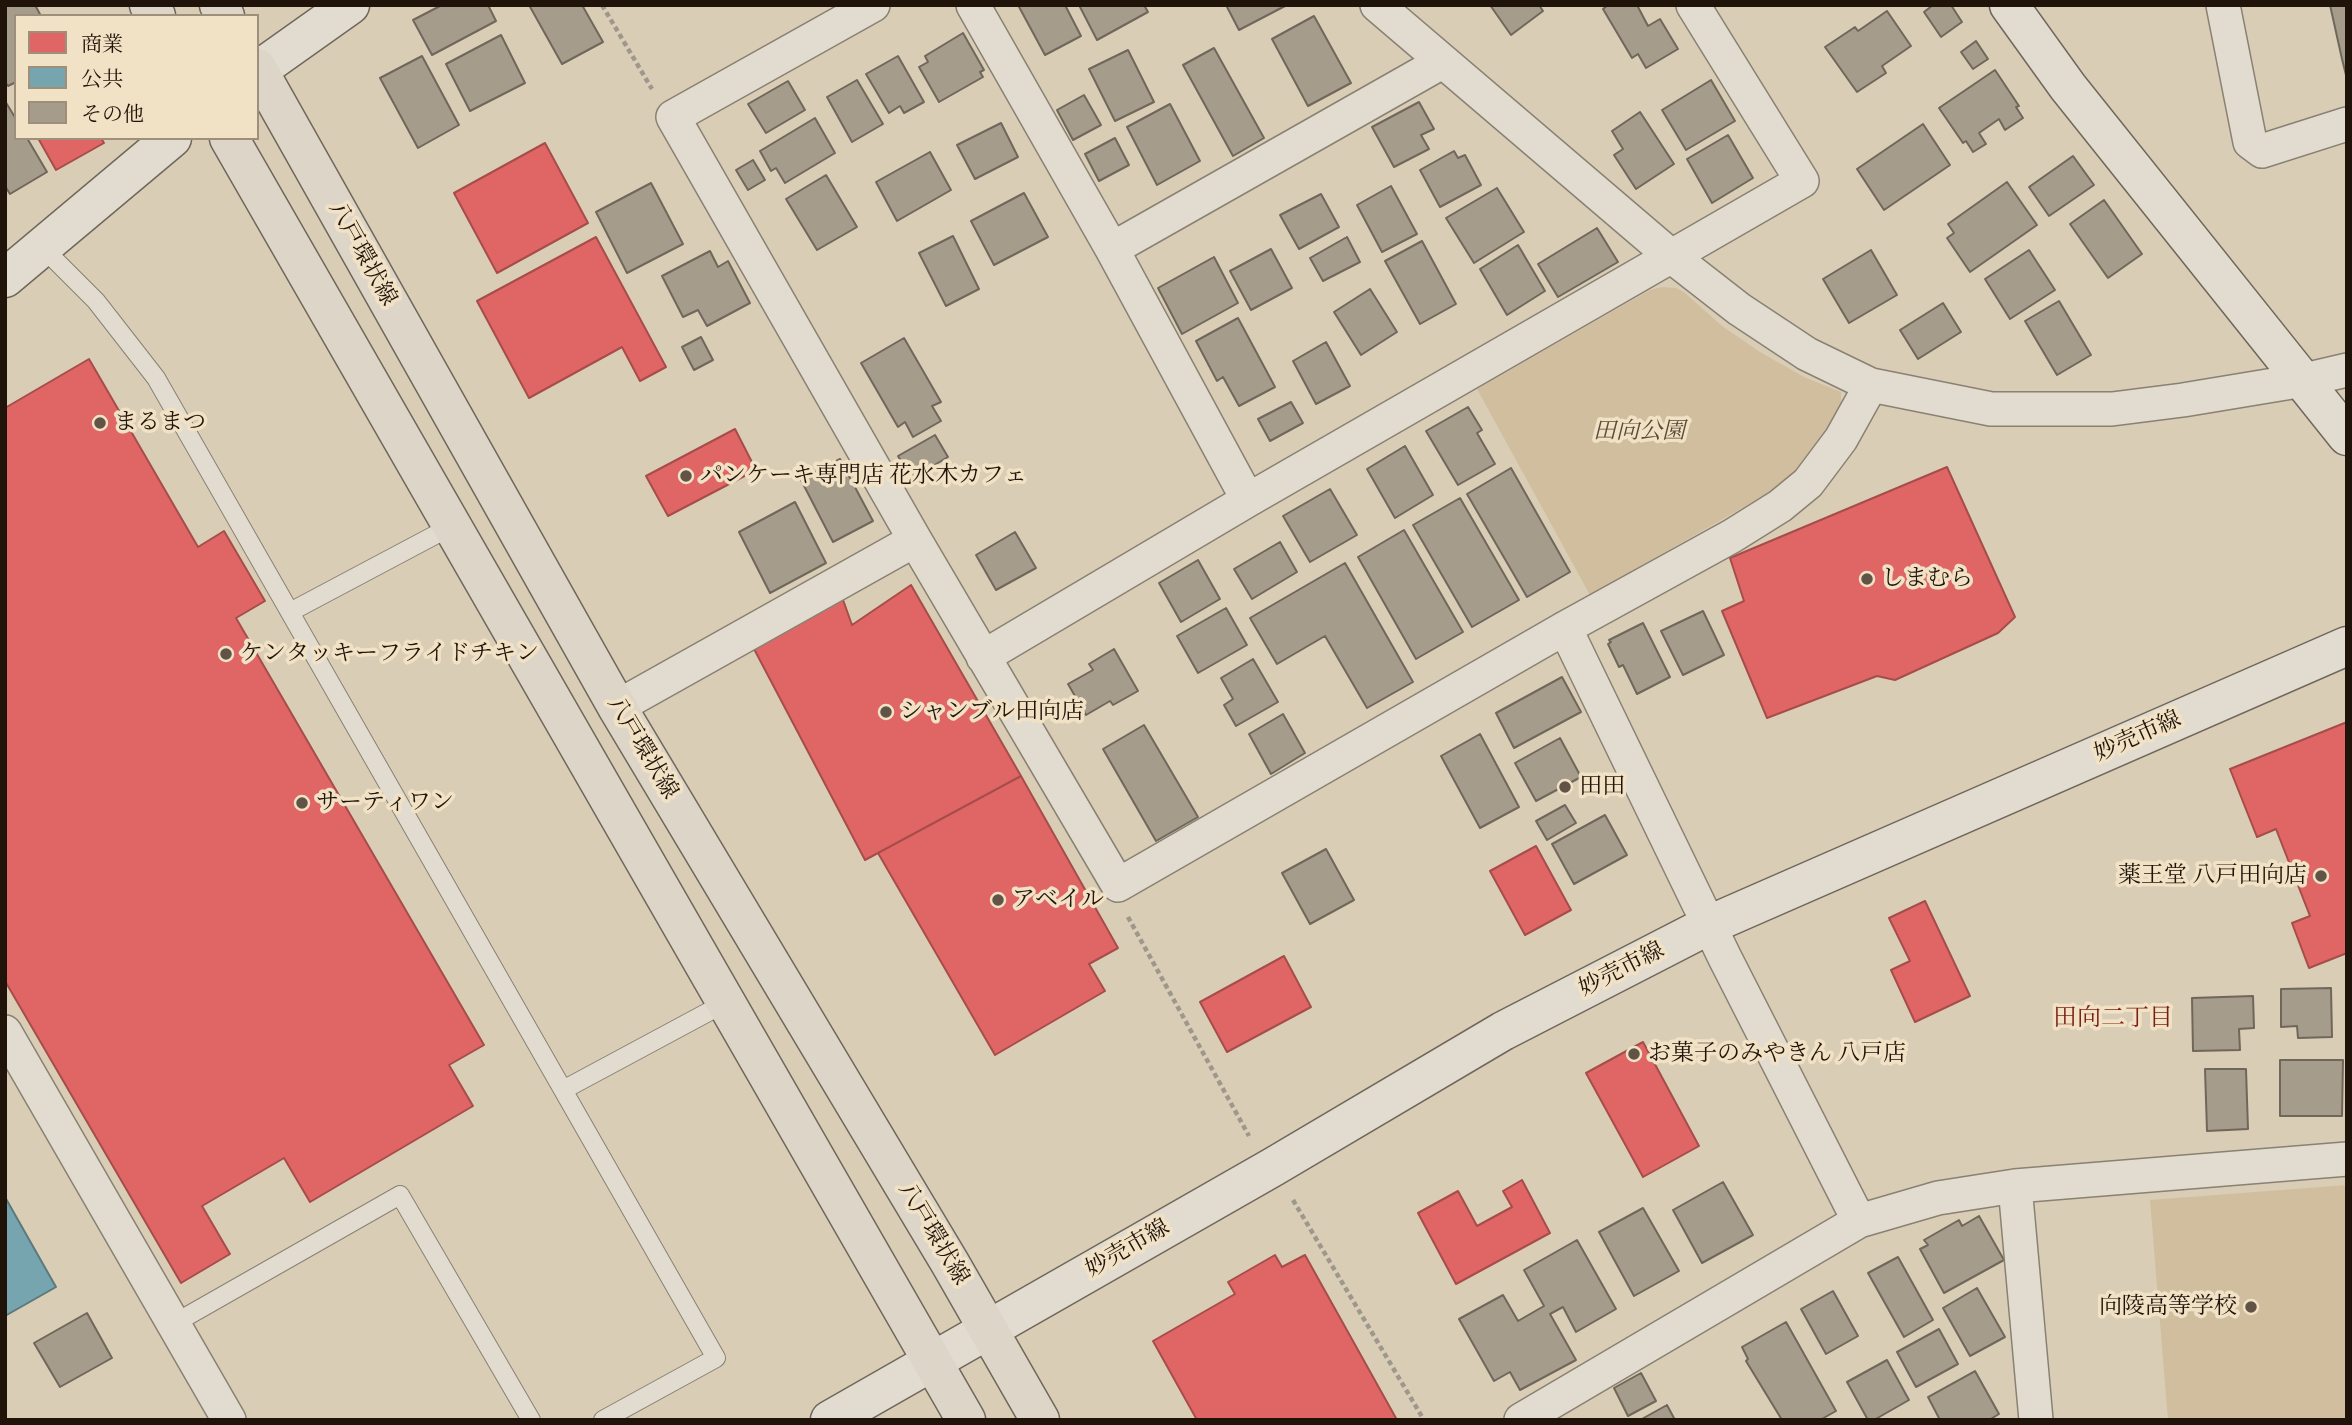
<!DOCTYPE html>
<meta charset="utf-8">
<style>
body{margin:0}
#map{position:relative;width:2352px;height:1425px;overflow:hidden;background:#dacdb6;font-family:"Gentium Book Plus","Noto Serif JP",serif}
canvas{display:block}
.frame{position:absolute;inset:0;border:7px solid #201309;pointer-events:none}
.legend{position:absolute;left:14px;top:14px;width:245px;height:126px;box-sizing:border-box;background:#f1e2c6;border:2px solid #9d8f7a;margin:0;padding:9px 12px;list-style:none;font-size:21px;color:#201309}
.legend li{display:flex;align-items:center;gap:14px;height:35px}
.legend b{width:35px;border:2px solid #9d8f7a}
</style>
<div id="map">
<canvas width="2352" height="1425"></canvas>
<div class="frame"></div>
<ul class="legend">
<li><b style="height:19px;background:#e06666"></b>商業</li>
<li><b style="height:19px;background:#76a5af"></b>公共</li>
<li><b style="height:19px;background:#a59c8c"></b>その他</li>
</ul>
</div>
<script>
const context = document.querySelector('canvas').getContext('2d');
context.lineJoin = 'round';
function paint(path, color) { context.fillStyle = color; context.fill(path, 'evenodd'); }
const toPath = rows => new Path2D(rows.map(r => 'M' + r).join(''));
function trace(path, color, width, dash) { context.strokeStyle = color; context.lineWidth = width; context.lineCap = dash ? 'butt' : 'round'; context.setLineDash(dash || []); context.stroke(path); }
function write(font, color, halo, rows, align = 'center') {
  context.font = font + ' "Gentium Book Plus","Noto Serif JP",serif'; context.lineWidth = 7; context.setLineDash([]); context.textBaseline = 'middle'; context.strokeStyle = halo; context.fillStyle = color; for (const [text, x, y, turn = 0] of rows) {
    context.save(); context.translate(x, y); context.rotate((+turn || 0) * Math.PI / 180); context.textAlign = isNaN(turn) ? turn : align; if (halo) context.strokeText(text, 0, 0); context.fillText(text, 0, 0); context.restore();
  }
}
paint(toPath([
 [1662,287,1676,288,1685,293,1722,326,1760,352,1804,377,1841,392,1841,407,1814,453,1775,489,1590,595,1477,389,1650,290],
 [2347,1185,2347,1420,2168,1420,2150,1200]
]), '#d0be9f');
const shops = toPath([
 [38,138,101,138,104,143,56,170,38,138],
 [545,143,588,223,497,273,454,193,545,143],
 [596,237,666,367,640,381,622,347,529,398,477,301,596,237],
 [89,359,198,547,224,531,265,601,236,618,484,1045,449,1065,473,1106,310,1202,284,1158,202,1206,230,1254,181,1283,5,981,5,408,89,359],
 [735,429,756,470,668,516,646,476,735,429],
 [1947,467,2015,617,1998,633,1895,680,1877,676,1767,718,1722,611,1744,601,1730,558,1947,467],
 [911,585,1021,776,865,860,753,647,842,597,852,625,911,585],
 [2347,722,2347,953,2309,968,2292,923,2310,916,2276,829,2257,837,2230,769,2347,722],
 [1021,776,1118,948,1089,964,1105,991,995,1055,878,853,1021,776],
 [1536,846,1571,910,1525,935,1490,871,1536,846],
 [1925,901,1970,996,1915,1022,1891,970,1910,961,1889,918,1925,901],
 [1284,956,1311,1007,1227,1052,1200,1002,1284,956],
 [1643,1042,1699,1146,1643,1177,1586,1073,1643,1042],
 [1522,1180,1550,1233,1456,1284,1418,1213,1458,1191,1477,1226,1512,1207,1503,1191,1522,1180],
 [1275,1255,1282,1267,1305,1255,1397,1420,1197,1420,1153,1341,1235,1294,1228,1282,1275,1255]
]);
paint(shops, '#e06666');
trace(shops, '#a64d4a', 2);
const public = toPath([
 [5,1197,56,1287,5,1316,5,1197]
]);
paint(public, '#76a5af');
trace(public, '#5c797d', 2);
const building = toPath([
 [8,5,35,5,41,16,16,16,16,82,8,86,5,82,5,7,8,5],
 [442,5,488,5,496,21,432,55,413,20,442,5],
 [529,5,582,5,603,42,562,64,529,5],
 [1018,5,1065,5,1081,36,1045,55,1018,5],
 [1079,5,1144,5,1148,12,1097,40,1079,5],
 [1226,5,1287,5,1239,30,1226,5],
 [1490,5,1539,5,1543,11,1511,35,1490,5],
 [1608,5,1637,5,1648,26,1660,19,1678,49,1646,68,1638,54,1632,58,1603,9,1608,5],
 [1933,5,1951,5,1962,22,1941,37,1924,12,1933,5],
 [2330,5,2347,5,2347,79,2342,59,2330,5],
 [1887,11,1911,46,1882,66,1886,73,1857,92,1825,47,1855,27,1858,31,1887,11],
 [1314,16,1351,83,1308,106,1272,39,1314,16],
 [963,33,984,70,980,72,983,77,939,102,919,67,928,62,925,56,963,33],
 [501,35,525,83,470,111,446,64,501,35],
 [1976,41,1988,59,1973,69,1961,52,1976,41],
 [1214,48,1264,138,1233,156,1183,65,1214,48],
 [1128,50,1154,102,1115,121,1089,69,1128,50],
 [422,56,459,125,418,148,380,78,422,56],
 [898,56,924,102,904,113,900,106,889,113,866,74,898,56],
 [1995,70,2019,106,2016,107,2023,118,2005,130,1999,119,1979,133,1986,144,1973,152,1966,141,1963,143,1939,108,1995,70],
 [857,80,883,124,852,142,827,97,857,80],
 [1711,80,1735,121,1686,150,1662,110,1711,80],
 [788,81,805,110,766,133,748,104,788,81],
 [1084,95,1101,125,1073,140,1057,110,1084,95],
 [5,101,16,119,16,138,27,138,47,172,10,194,5,186,5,101],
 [1419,102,1434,129,1421,135,1429,149,1394,167,1372,127,1419,102],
 [1170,104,1200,161,1157,185,1127,127,1170,104],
 [1640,112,1674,164,1636,189,1614,155,1623,149,1612,131,1640,112],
 [815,118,835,153,785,183,776,168,771,171,760,151,815,118],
 [1001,123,1018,157,975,179,957,145,1001,123],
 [1923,124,1950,165,1884,210,1857,169,1923,124],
 [1728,135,1753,178,1712,203,1687,159,1728,135],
 [1115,138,1129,165,1099,181,1085,154,1115,138],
 [1454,151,1458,158,1465,155,1481,185,1440,207,1420,170,1454,151],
 [930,152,951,190,897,221,876,182,930,152],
 [2073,156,2094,185,2049,216,2029,187,2073,156],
 [753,160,765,180,748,190,736,170,753,160],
 [826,175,857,227,817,250,786,199,826,175],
 [2007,182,2037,225,1970,272,1947,238,1954,233,1948,224,2007,182],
 [651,183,683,244,627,273,596,212,651,183],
 [1391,186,1417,234,1382,252,1357,205,1391,186],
 [1497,188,1524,232,1474,263,1446,218,1497,188],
 [1024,193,1048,237,994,265,971,221,1024,193],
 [1321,194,1339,227,1299,249,1280,215,1321,194],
 [2104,200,2142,254,2108,278,2070,224,2104,200],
 [1597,228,1618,262,1558,297,1538,264,1597,228],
 [953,236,979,289,946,306,919,253,953,236],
 [1347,237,1360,262,1323,281,1310,258,1347,237],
 [1422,241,1456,304,1420,324,1385,261,1422,241],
 [1518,245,1545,291,1507,315,1480,269,1518,245],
 [1271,249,1292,288,1251,310,1230,271,1271,249],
 [1871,250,1897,295,1849,323,1823,279,1871,250],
 [2029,250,2055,290,2010,319,1985,279,2029,250],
 [710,251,718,267,728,261,750,303,707,326,698,310,683,317,662,276,710,251],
 [1214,257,1238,303,1182,334,1158,288,1214,257],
 [1370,289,1397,332,1361,355,1334,312,1370,289],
 [2059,301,2091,355,2057,375,2025,321,2059,301],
 [1943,303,1961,332,1918,359,1900,330,1943,303],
 [1238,318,1275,387,1239,406,1223,377,1217,381,1196,341,1238,318],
 [701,337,713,360,694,370,682,347,701,337],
 [904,338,941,402,932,406,941,421,913,437,905,422,898,427,861,363,904,338],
 [1326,342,1350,386,1316,404,1293,361,1326,342],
 [1291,402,1303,423,1270,441,1258,419,1291,402],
 [1468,407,1482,430,1477,433,1495,464,1458,485,1426,431,1468,407],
 [935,435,948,457,911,479,898,456,935,435],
 [1405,446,1433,495,1395,518,1367,469,1405,446],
 [840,459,873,521,833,542,801,480,840,459],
 [1511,468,1570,572,1527,597,1467,494,1511,468],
 [1330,489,1357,535,1310,562,1283,516,1330,489],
 [1460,498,1519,600,1472,627,1413,525,1460,498],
 [795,502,826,563,770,593,739,532,795,502],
 [1404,530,1463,632,1416,659,1358,557,1404,530],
 [1015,532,1036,568,996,590,976,555,1015,532],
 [1280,542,1297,572,1252,599,1234,569,1280,542],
 [1198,560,1220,599,1181,622,1159,583,1198,560],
 [1345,563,1413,682,1367,708,1325,636,1277,664,1250,618,1345,563],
 [1226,608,1247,645,1198,673,1177,636,1226,608],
 [1703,611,1724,655,1683,675,1661,631,1703,611],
 [1643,623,1670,677,1637,694,1623,665,1619,667,1608,644,1611,642,1609,640,1643,623],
 [1114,649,1138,691,1113,705,1110,701,1086,715,1068,684,1093,670,1089,664,1114,649],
 [1253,659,1278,702,1236,726,1224,705,1233,699,1221,678,1253,659],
 [1562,677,1581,712,1514,748,1496,713,1562,677],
 [1283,714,1305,753,1271,774,1249,734,1283,714],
 [1144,725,1198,817,1156,841,1103,749,1144,725],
 [1480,734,1519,807,1480,828,1441,756,1480,734],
 [1560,738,1581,777,1536,801,1515,763,1560,738],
 [1565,805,1576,823,1547,840,1536,821,1565,805],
 [1605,815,1627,855,1574,884,1552,844,1605,815],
 [1326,849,1354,900,1310,924,1282,873,1326,849],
 [2331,988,2332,1037,2298,1038,2297,1026,2281,1027,2281,989,2331,988],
 [2253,996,2254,1028,2239,1029,2240,1050,2193,1051,2192,998,2253,996],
 [2280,1060,2343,1060,2342,1116,2280,1116,2280,1060],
 [2205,1069,2246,1069,2248,1129,2207,1131,2205,1069],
 [1723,1182,1753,1235,1702,1263,1673,1210,1723,1182],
 [1643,1208,1679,1271,1634,1296,1599,1232,1643,1208],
 [1979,1216,2004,1260,1944,1293,1920,1249,1928,1245,1924,1240,1959,1220,1962,1226,1979,1216],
 [1577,1240,1616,1309,1576,1332,1563,1307,1550,1314,1576,1360,1520,1390,1510,1372,1494,1381,1459,1319,1503,1295,1518,1321,1544,1306,1524,1270,1577,1240],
 [1898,1257,1933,1320,1904,1337,1868,1273,1898,1257],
 [1977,1288,2005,1337,1970,1356,1943,1308,1977,1288],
 [1833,1291,1858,1336,1826,1354,1801,1309,1833,1291],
 [87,1313,112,1358,60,1387,34,1343,87,1313],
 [1786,1322,1836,1411,1820,1420,1782,1420,1746,1361,1748,1359,1742,1347,1786,1322],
 [1939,1329,1958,1364,1916,1387,1897,1352,1939,1329],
 [1887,1360,1909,1400,1874,1420,1868,1420,1847,1382,1887,1360],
 [1975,1371,1999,1414,1989,1420,1940,1420,1928,1397,1975,1371],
 [1641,1373,1656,1401,1628,1416,1614,1388,1641,1373],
 [1667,1405,1675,1420,1640,1420,1667,1405]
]);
paint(building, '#a59c8c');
trace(building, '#70675b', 2);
const lane = toPath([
 [42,247,96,301,156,378,563,1090,725,1003],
 [290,612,452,526],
 [563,1090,716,1358,603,1420],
 [175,1323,400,1195,531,1420]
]);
const street = toPath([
 [873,5,673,117,915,540,1118,885,1565,628,1732,536,1780,506,1808,483,1841,439,1871,385],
 [973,5,1112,249,1248,500],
 [1377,5,1671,256,1739,309,1807,354,1871,385,1991,409,2112,409,2183,400,2304,380,2347,370],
 [2223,5,2250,142,2262,151,2347,124],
 [1112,249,1442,62],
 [1565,628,1725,958,1859,1221],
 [983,657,1248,500,1802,181,1693,5],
 [617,707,915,540],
 [5,1032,229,1420],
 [2015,1186,2036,1420],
 [1521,1420,1859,1221,1938,1198,2015,1186,2347,1159]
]);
const secondary = toPath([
 [2009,5,2068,87,2347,436],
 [257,71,350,5],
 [5,278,172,138],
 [830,1420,1273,1167,1503,1031,1709,925,2347,646]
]);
const primary = toPath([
 [149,5,156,16],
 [219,5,225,16],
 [257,68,617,707,950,1263,1040,1420],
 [229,138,966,1420]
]);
trace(lane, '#898172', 20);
trace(street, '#898172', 36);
trace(secondary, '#70675b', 41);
trace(primary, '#70675b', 41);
trace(toPath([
 [602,5,652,89],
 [1128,917,1249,1136],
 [1293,1200,1424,1420]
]), '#9d978c', 4.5, [5, 3.5]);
trace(lane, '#e2dbd0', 18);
trace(street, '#e2dbd0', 33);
trace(secondary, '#e2dbd0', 38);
trace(primary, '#ddd6c8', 38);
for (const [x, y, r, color] of [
 [100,423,7,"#615446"],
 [686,476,7,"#615446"],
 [1867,579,7,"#615446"],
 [226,654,7,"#615446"],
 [886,712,7,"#615446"],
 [1565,787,7,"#615446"],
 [302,803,7,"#615446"],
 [2321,876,7,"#615446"],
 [998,900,7,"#615446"],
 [1634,1054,7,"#615446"],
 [2251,1307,7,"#615446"]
]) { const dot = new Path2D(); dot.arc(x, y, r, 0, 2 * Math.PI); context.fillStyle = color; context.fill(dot); trace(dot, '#f1e2c6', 2.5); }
write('23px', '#201309', '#f1e2c6', [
 ["八戸環状線",362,254,61],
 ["妙売市線",2138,737,-24],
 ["八戸環状線",642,748,59],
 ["妙売市線",1622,970,-27],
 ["八戸環状線",933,1234,59],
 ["妙売市線",1128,1249,-30]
]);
write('23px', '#201309', '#f1e2c6', [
 ["まるまつ",114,423],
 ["パンケーキ専門店 花水木カフェ",700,476],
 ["しまむら",1881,579],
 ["ケンタッキーフライドチキン",240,654],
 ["シャンブル田向店",900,712],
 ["田田",1579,787],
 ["サーティワン",316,803],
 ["薬王堂 八戸田向店",2307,876,"right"],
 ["アベイル",1012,900],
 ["お菓子のみやきん 八戸店",1648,1054],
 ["向陵高等学校",2237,1307,"right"]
], 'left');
write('italic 23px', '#5a4b37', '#f1e2c6', [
 ["田向公園",1639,432]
]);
write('24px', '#7a1f14', '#f1e2c6', [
 ["田向二丁目",2113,1019]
]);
</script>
